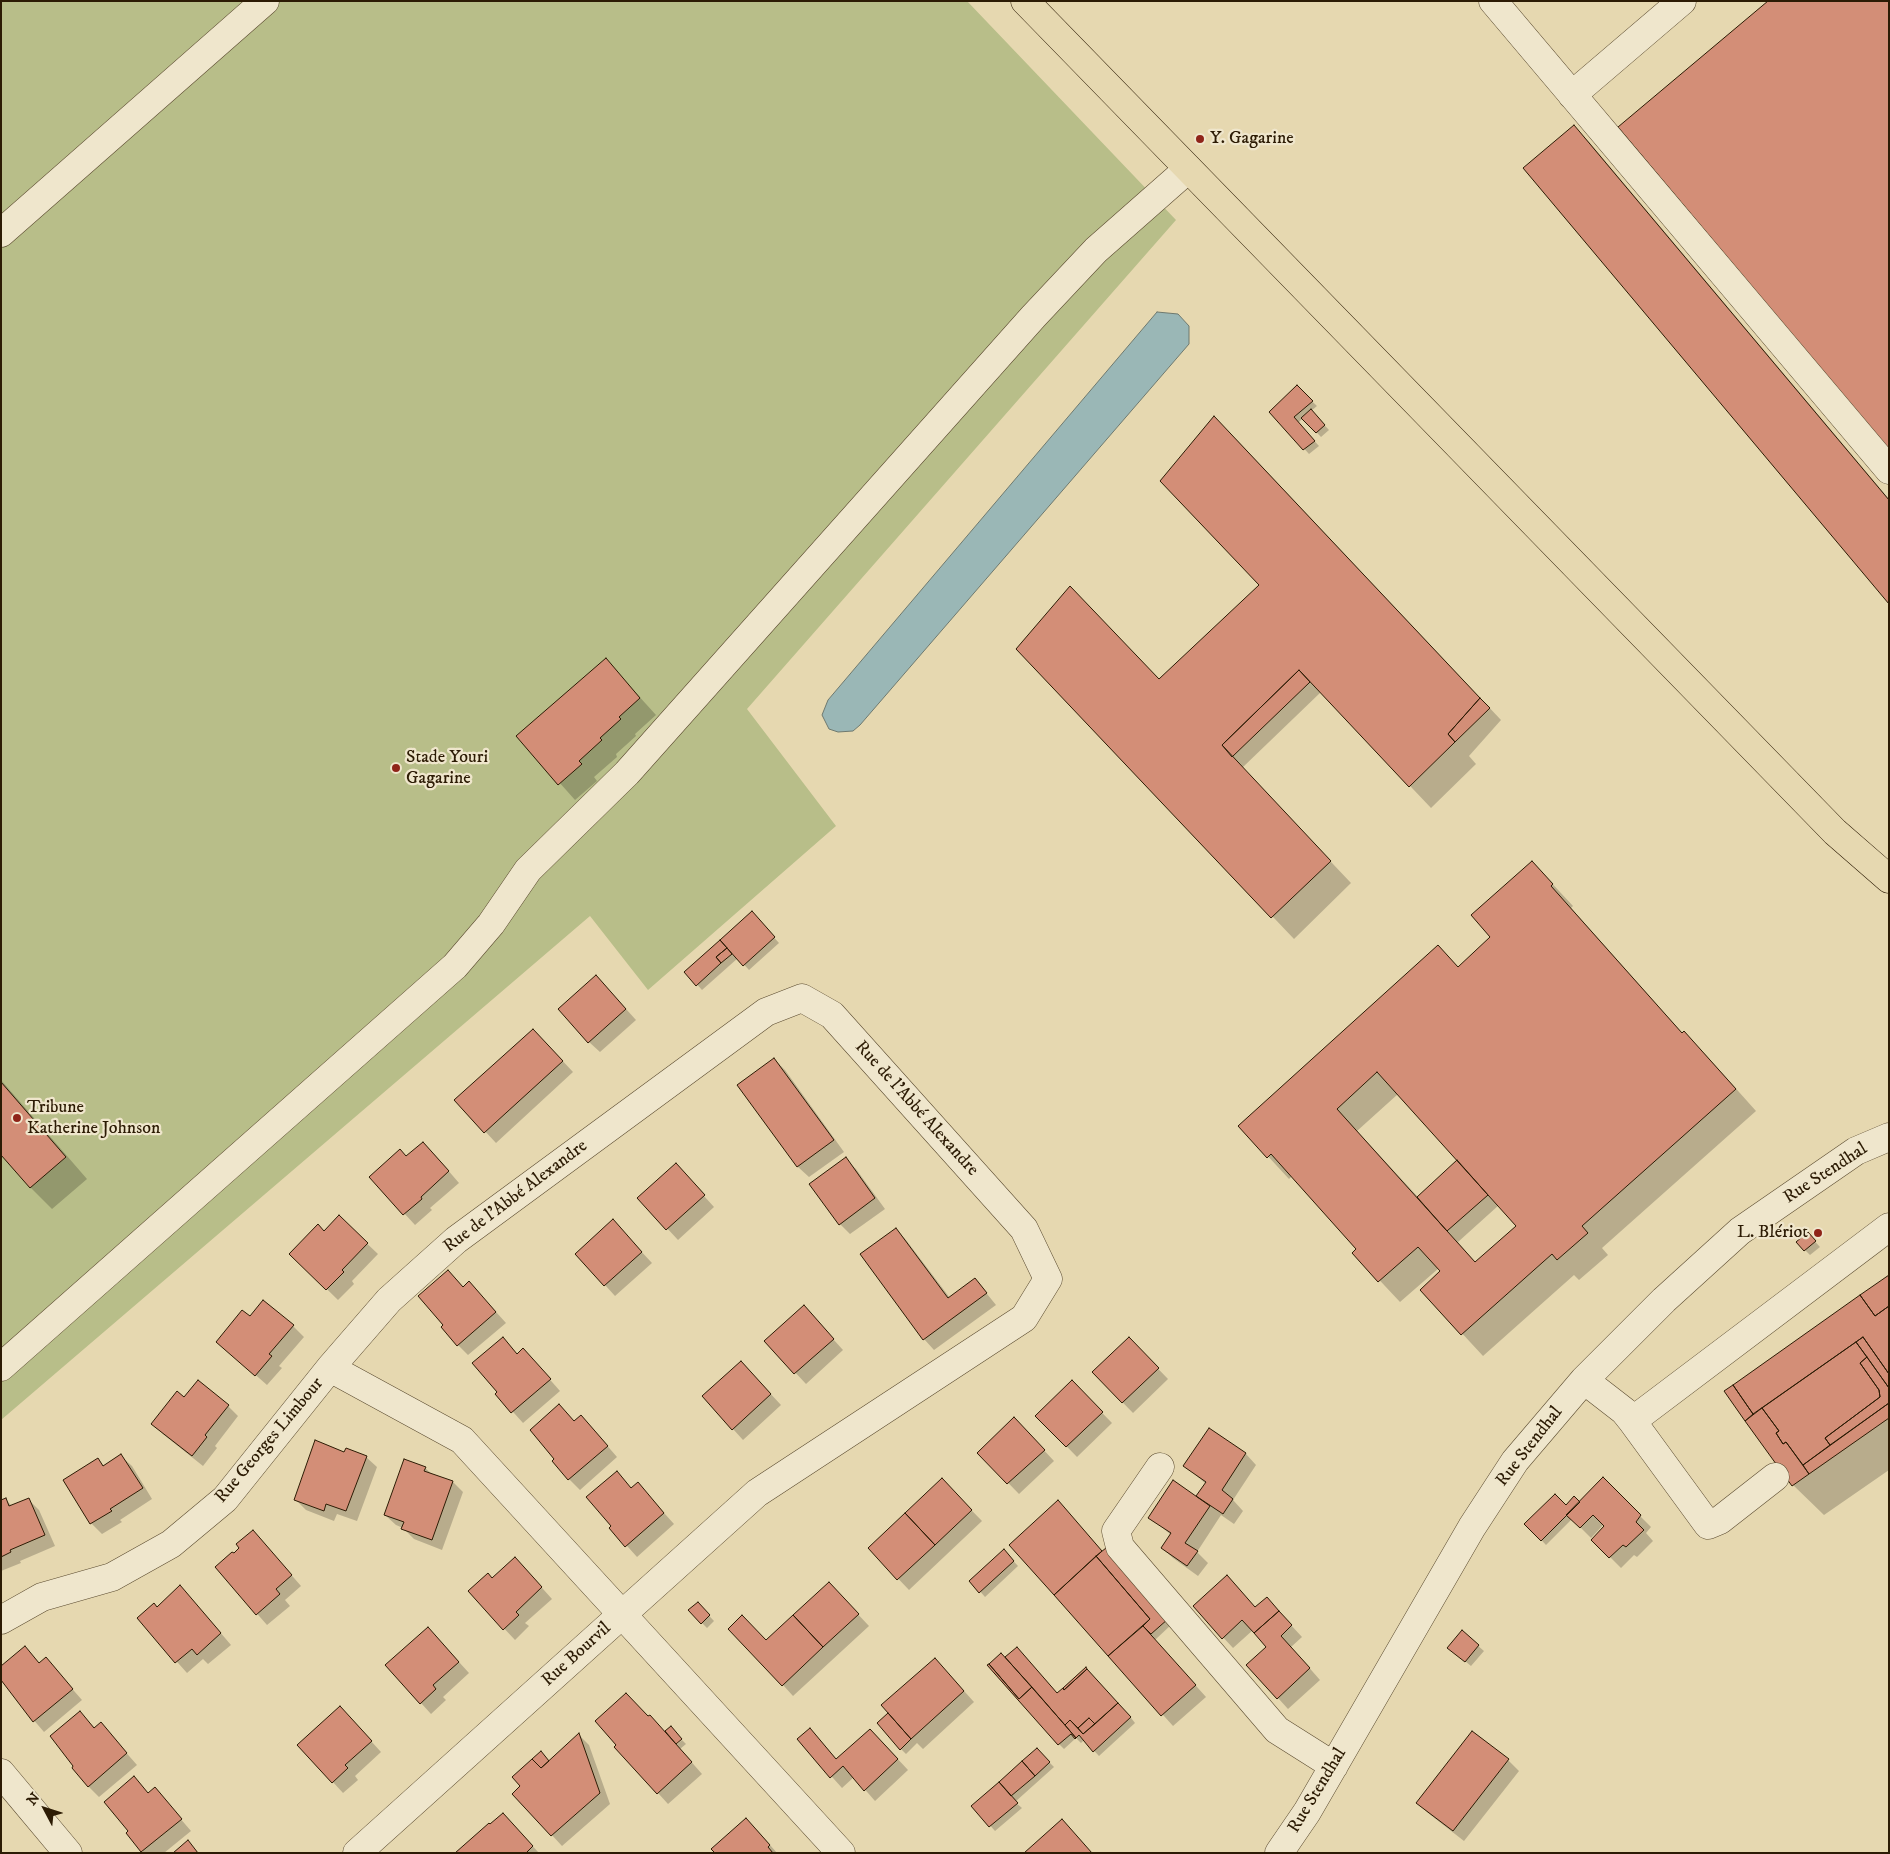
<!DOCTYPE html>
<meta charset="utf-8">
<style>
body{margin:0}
#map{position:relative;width:1890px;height:1854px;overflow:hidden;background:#e6d8b0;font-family:"IM FELL DW Pica",serif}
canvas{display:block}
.frame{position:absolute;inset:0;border:2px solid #2c1b04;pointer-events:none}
.north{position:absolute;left:20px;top:1784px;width:50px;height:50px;-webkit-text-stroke:4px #efe6cc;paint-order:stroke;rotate:310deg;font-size:14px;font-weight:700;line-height:20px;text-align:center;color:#2c1b04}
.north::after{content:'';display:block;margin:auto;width:18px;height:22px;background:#2c1b04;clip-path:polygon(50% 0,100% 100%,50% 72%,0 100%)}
</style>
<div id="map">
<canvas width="1890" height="1854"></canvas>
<div class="frame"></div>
<div class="north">N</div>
</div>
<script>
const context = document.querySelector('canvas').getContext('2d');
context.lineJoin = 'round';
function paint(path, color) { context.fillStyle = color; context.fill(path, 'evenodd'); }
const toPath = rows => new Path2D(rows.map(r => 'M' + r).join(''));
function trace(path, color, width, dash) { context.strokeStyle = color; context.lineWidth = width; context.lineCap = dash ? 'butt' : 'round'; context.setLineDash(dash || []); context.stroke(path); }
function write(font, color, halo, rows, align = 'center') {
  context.font = font + ' "IM FELL DW Pica",serif'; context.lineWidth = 4.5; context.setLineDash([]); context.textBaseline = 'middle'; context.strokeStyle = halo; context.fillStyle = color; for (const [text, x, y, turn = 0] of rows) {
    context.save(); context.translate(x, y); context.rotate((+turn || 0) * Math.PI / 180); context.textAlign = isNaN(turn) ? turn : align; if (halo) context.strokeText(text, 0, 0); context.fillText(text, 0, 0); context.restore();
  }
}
paint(toPath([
 [1,1,967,1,1176,220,747,709,836,826,648,990,590,916,1,1420]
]), '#b8be89');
const water = toPath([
 [1157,312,1178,314,1189,326,1189,344,860,725,853,731,838,732,829,729,822,715,828,700,1157,312]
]);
paint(water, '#9ab7b6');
trace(water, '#6e796f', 1);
paint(toPath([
 [1574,127,1590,143,1889,499,1889,602],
 [1297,387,1317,406,1311,411,1329,430,1321,437,1303,418,1298,423,1319,446,1309,454,1271,412],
 [1236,439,1501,720,1469,756,1476,764,1431,808,1321,692,1242,768,1351,883,1294,939,1018,649,1160,680,1261,585],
 [606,660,656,715,635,734,636,736,616,754,617,757,594,777,597,781,575,800,518,736],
 [1532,862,1573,906,1571,908,1683,1034,1705,1054,1756,1111,1602,1248,1608,1255,1579,1280,1574,1275,1483,1356,1422,1290,1442,1271,1439,1268,1400,1302,1354,1253,1358,1249,1292,1176,1289,1179,1240,1126,1459,968,1492,937],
 [1398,1094,1458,1160,1418,1197,1357,1131],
 [1499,1205,1518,1226,1476,1263,1458,1242],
 [752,913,779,943,749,970,738,958,702,990,686,972],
 [607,988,636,1020,600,1052,589,1042],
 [544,1041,573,1072,496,1143,456,1100],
 [774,1059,785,1070,844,1152,809,1177,798,1167,739,1085],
 [1,1080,87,1179,52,1209,31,1188,1,1153],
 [434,1154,459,1183,430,1208,432,1210,415,1225,371,1177,407,1157],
 [845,1159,856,1169,885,1209,850,1234,840,1224],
 [686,1176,714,1207,678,1240,639,1198],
 [339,1217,378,1254,352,1281,354,1284,338,1300,291,1254,324,1232],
 [896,1229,906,1240,950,1298,975,1279,996,1305,934,1350,924,1339],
 [623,1232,652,1263,615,1296,605,1285],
 [1808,1234,1820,1247,1810,1255,1798,1243],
 [448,1271,464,1288,469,1282,506,1323,468,1355,458,1345,444,1325],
 [1889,1307,1889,1470,1824,1515,1793,1485,1726,1392],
 [250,1318,293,1326,304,1337,279,1366,282,1368,267,1385,218,1342],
 [814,1318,843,1350,806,1384,766,1341],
 [523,1349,560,1391,523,1423,497,1394,518,1355],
 [1139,1349,1168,1379,1133,1413,1093,1372],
 [741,1362,781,1405,743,1440,733,1429],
 [1072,1382,1112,1423,1077,1457,1037,1416],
 [185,1399,228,1406,238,1416,215,1446,217,1448,203,1466,164,1435,153,1424],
 [575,1422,591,1427,617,1457,580,1490,569,1479],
 [1025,1430,1054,1461,1019,1494,979,1453],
 [1209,1430,1246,1454,1256,1465,1233,1500,1243,1511,1234,1524,1221,1515,1197,1552,1208,1563,1198,1576,1173,1558,1162,1548,1171,1535,1150,1517,1196,1498,1206,1484,1185,1466],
 [121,1456,132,1466,152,1499,120,1520,122,1522,102,1534,91,1523,65,1481,98,1460,104,1466],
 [366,1457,377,1467,357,1521,337,1514,334,1521,306,1510,295,1499],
 [425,1468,433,1475,453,1482,463,1492,442,1550,414,1539,403,1528,396,1525,385,1515],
 [1603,1479,1651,1527,1646,1533,1653,1541,1637,1557,1634,1555,1621,1568,1593,1540,1606,1526,1604,1524,1591,1538,1572,1519,1546,1545,1526,1524,1566,1507,1580,1503],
 [942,1480,982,1521,909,1590,869,1548],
 [638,1484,674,1524,637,1557,611,1528,631,1489],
 [6,1500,12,1506,29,1500,39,1510,55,1546,20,1561,21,1563,1,1571,1,1501],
 [1058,1501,1103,1552,1172,1624,1155,1640,1206,1697,1173,1726,1011,1545],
 [253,1531,301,1586,285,1600,290,1606,267,1625,216,1567,234,1554],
 [1004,1551,1018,1566,985,1597,971,1581],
 [526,1570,552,1599,525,1623,529,1626,515,1640,469,1591,492,1579],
 [839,1594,869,1626,793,1696,783,1685,766,1642],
 [190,1597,231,1645,208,1664,203,1659,187,1673,138,1618,157,1608],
 [1267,1599,1302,1637,1291,1647,1320,1680,1288,1709,1278,1698,1268,1647,1253,1630,1233,1648,1194,1606,1256,1608],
 [698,1604,714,1621,707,1628,690,1611],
 [1462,1632,1484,1651,1471,1666,1454,1652],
 [438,1639,469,1673,443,1697,446,1700,431,1714,421,1703],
 [25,1648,40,1664,46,1659,82,1700,44,1732,19,1703],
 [1017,1648,1058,1694,1128,1714,1135,1723,1099,1756,1084,1740,1081,1743,1076,1738,1064,1749,1059,1744,1005,1658],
 [945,1670,974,1702,923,1749,917,1743,906,1754,901,1749,893,1720],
 [80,1713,95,1728,101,1724,137,1765,99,1797,88,1786],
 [648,1717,665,1732,671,1728,675,1746,682,1740,686,1744,680,1749,702,1774,668,1804,616,1747],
 [350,1718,381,1752,355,1776,358,1780,343,1793,299,1745],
 [1472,1733,1508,1760,1519,1771,1464,1841,1428,1813,1418,1803],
 [579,1735,589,1745,610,1804,562,1846,514,1794],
 [798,1739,820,1740,837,1760,881,1741,908,1770,875,1801,854,1777,842,1788],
 [1037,1750,1054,1767,1015,1802,1022,1808,995,1831,973,1806],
 [134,1778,149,1794,155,1789,191,1831,164,1853,144,1853,127,1833,130,1832],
 [503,1814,539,1853,457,1853,490,1826],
 [757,1830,777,1853,716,1853]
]), '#0003');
const building = toPath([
 [1768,1,1889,1,1889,450,1618,127,1768,1],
 [1574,125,1889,500,1889,604,1523,168,1574,125],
 [1297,385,1313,401,1294,417,1315,441,1303,450,1269,412,1297,385],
 [1311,409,1325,425,1316,433,1301,418,1311,409],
 [1214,416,1480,698,1448,734,1455,742,1409,787,1299,670,1222,745,1331,861,1271,918,1016,649,1070,586,1159,679,1259,585,1160,481,1214,416],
 [606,658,640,698,619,717,621,719,600,738,602,740,579,761,582,764,558,785,516,736,606,658],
 [1299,670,1310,682,1232,757,1222,745,1299,670],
 [1480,698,1490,708,1455,742,1448,734,1480,698],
 [1532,861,1553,884,1551,886,1682,1033,1684,1031,1736,1089,1582,1226,1588,1233,1557,1260,1552,1254,1461,1335,1420,1290,1440,1271,1418,1247,1378,1282,1352,1253,1356,1249,1271,1154,1267,1158,1238,1126,1438,945,1458,967,1490,937,1471,915,1532,861],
 [1377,1072,1516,1226,1475,1262,1337,1109,1377,1072],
 [752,911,775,937,743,966,720,940,752,911],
 [720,940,727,948,716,957,721,963,696,986,684,972,720,940],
 [727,948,732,954,721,963,716,957,727,948],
 [596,975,626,1009,588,1043,558,1009,596,975],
 [533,1029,563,1061,484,1133,454,1100,533,1029],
 [774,1058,834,1140,797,1167,737,1085,774,1058],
 [1,1082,66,1157,30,1188,1,1155,1,1082],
 [423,1142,449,1171,421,1197,422,1199,403,1215,369,1177,400,1149,406,1156,423,1142],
 [846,1157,875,1198,839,1225,809,1184,846,1157],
 [1457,1160,1488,1195,1447,1231,1417,1197,1457,1160],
 [676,1163,705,1195,666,1230,637,1198,676,1163],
 [339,1215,368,1243,342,1270,344,1272,326,1290,289,1254,318,1224,324,1231,339,1215],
 [613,1219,642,1252,604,1286,575,1254,613,1219],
 [896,1228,948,1298,975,1278,987,1293,923,1340,860,1254,896,1228],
 [1808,1232,1816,1241,1804,1251,1796,1242,1808,1232],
 [448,1270,463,1287,469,1281,496,1312,457,1346,441,1327,443,1325,418,1296,448,1270],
 [1889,1275,1889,1306,1875,1316,1860,1295,1889,1275],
 [1860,1295,1875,1316,1889,1306,1889,1374,1863,1337,1753,1414,1733,1385,1860,1295],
 [263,1300,294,1325,269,1354,272,1356,255,1376,216,1342,242,1310,250,1316,263,1300],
 [804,1305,834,1339,794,1374,764,1341,804,1305],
 [503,1337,517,1354,523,1348,551,1379,511,1413,495,1394,497,1392,472,1363,503,1337],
 [1129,1337,1159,1368,1122,1403,1092,1372,1129,1337],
 [1863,1337,1889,1374,1889,1388,1856,1342,1863,1337],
 [1856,1342,1867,1357,1860,1363,1879,1390,1880,1397,1825,1438,1830,1445,1803,1465,1786,1442,1783,1444,1776,1433,1779,1431,1762,1408,1856,1342],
 [1867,1357,1889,1388,1889,1403,1830,1445,1825,1438,1880,1397,1879,1390,1860,1363,1867,1357],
 [741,1361,771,1394,732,1430,702,1396,741,1361],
 [198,1380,229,1405,205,1435,207,1437,192,1456,151,1424,177,1391,184,1397,198,1380],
 [1072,1380,1103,1412,1066,1447,1035,1416,1072,1380],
 [1733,1385,1753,1414,1745,1421,1724,1391,1733,1385],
 [1889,1403,1889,1418,1809,1474,1803,1465,1889,1403],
 [559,1404,574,1421,581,1415,608,1446,568,1480,552,1461,554,1459,530,1430,559,1404],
 [1762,1408,1779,1431,1776,1433,1783,1444,1786,1442,1809,1474,1792,1486,1745,1421,1762,1408],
 [1014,1417,1045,1450,1007,1484,977,1453,1014,1417],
 [1209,1428,1246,1453,1222,1490,1233,1499,1223,1514,1196,1496,1206,1482,1183,1466,1209,1428],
 [315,1440,344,1452,346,1448,367,1456,346,1511,326,1504,324,1511,294,1500,315,1440],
 [121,1454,143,1488,110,1509,112,1511,90,1524,63,1480,98,1458,103,1466,121,1454],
 [404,1459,426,1467,424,1471,453,1481,432,1540,401,1529,404,1522,384,1515,404,1459],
 [617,1471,631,1488,638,1482,664,1513,625,1547,609,1528,611,1526,586,1497,617,1471],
 [1603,1477,1641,1515,1636,1522,1644,1530,1626,1547,1623,1545,1609,1558,1591,1540,1604,1526,1593,1515,1580,1528,1566,1515,1603,1477],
 [942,1478,972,1510,935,1545,905,1513,942,1478],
 [1173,1480,1210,1506,1185,1543,1198,1551,1187,1566,1161,1548,1171,1533,1148,1518,1173,1480],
 [1555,1494,1566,1505,1574,1496,1580,1502,1541,1541,1524,1524,1555,1494],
 [6,1498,9,1506,29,1498,45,1535,10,1550,11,1552,1,1557,1,1500,6,1498],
 [1058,1500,1102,1551,1054,1595,1009,1545,1058,1500],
 [905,1513,935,1545,897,1580,868,1548,905,1513],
 [253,1530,292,1575,276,1589,280,1594,256,1615,215,1567,232,1552,234,1553,239,1548,236,1544,253,1530],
 [1106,1548,1168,1619,1151,1634,1143,1626,1150,1619,1096,1556,1106,1548],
 [1004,1549,1014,1561,979,1593,969,1581,1004,1549],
 [1096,1556,1150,1619,1108,1656,1054,1595,1096,1556],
 [515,1557,542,1587,516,1612,519,1615,503,1630,468,1591,488,1573,492,1578,515,1557],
 [1227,1575,1255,1607,1267,1597,1279,1611,1254,1633,1242,1620,1222,1639,1193,1606,1227,1575],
 [829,1582,859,1614,823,1647,793,1615,829,1582],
 [180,1585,221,1633,197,1655,192,1649,175,1663,137,1618,154,1603,157,1607,180,1585],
 [698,1602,710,1615,701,1624,688,1610,698,1602],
 [1279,1611,1292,1625,1281,1636,1310,1668,1277,1699,1246,1665,1266,1647,1254,1633,1279,1611],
 [742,1615,766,1640,793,1615,823,1647,782,1686,728,1629,742,1615],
 [1143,1626,1196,1685,1161,1716,1108,1656,1143,1626],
 [428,1627,459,1662,433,1685,436,1689,420,1704,385,1665,428,1627],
 [1462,1630,1479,1645,1465,1662,1447,1648,1462,1630],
 [25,1646,39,1663,46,1657,73,1689,33,1722,1,1680,1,1666,25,1646],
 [1017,1647,1057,1693,1063,1688,1064,1690,1087,1669,1118,1703,1095,1724,1089,1718,1078,1728,1070,1720,1065,1725,1005,1657,1017,1647],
 [1001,1653,1032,1687,1019,1699,989,1664,1001,1653],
 [935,1658,964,1691,911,1739,881,1705,935,1658],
 [989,1664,1019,1699,1032,1687,1076,1738,1075,1739,1071,1734,1058,1745,987,1665,989,1664],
 [1086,1667,1087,1669,1064,1690,1063,1688,1086,1667],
 [626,1693,648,1716,650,1715,692,1762,657,1794,614,1747,616,1745,595,1721,626,1693],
 [1118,1703,1131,1717,1093,1752,1079,1735,1076,1738,1065,1725,1070,1720,1083,1734,1118,1703],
 [340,1706,372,1741,345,1765,348,1768,332,1783,297,1745,340,1706],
 [80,1711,94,1728,101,1722,127,1753,88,1787,72,1768,73,1766,50,1736,80,1711],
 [888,1713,911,1739,900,1750,877,1723,888,1713],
 [1089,1718,1095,1724,1083,1734,1078,1728,1089,1718],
 [671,1726,682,1739,676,1744,665,1731,671,1726],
 [810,1728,836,1759,870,1729,898,1759,864,1791,843,1766,830,1778,797,1739,810,1728],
 [1472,1731,1509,1759,1453,1831,1416,1803,1472,1731],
 [579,1733,600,1793,551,1836,512,1794,520,1786,512,1777,532,1759,541,1768,579,1733],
 [1037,1748,1050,1762,1035,1776,1022,1761,1037,1748],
 [541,1751,549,1761,541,1768,532,1759,541,1751],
 [1022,1761,1035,1776,1011,1796,999,1782,1022,1761],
 [134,1776,148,1793,155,1787,182,1819,141,1852,126,1833,128,1831,104,1802,134,1776],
 [999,1782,1018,1803,989,1827,971,1806,999,1782],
 [503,1813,533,1846,526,1853,455,1853,489,1823,490,1824,503,1813],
 [746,1818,770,1845,768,1847,773,1853,715,1853,711,1849,746,1818],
 [1062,1819,1092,1853,1024,1853,1062,1819],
 [188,1840,198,1853,173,1853,188,1840]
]);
paint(building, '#d38e77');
trace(building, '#2c1b04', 1);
const minor = toPath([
 [1493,1,1889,470],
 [1572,95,1682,1],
 [1,233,265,1],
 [1,1367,455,966,491,924,528,870,627,773,1033,317,1096,250,1188,169],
 [330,1368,389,1300,456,1240,766,1012,802,998,832,1015,1024,1229,1048,1279,1024,1318,757,1493,357,1853],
 [1584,1380,1624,1411,1632,1421],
 [1160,1467,1116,1531,1120,1547,1277,1730,1334,1766],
 [1775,1477,1720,1520,1708,1525,1632,1421,1889,1227],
 [1,1620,42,1597,112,1577,171,1544,225,1499,330,1368,462,1440,841,1853],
 [1,1773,68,1853],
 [1279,1853,1307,1812,1472,1527,1515,1461,1584,1380,1664,1300,1740,1231,1856,1151,1889,1137]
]);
const major = toPath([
 [1025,1,1835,832,1889,879]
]);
trace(minor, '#5a4a2f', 29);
trace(major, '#2c1b04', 29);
trace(minor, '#efe6cc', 28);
trace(major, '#e6d8b0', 28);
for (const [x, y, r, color] of [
 [1200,139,5,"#8f2418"],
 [396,768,5,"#8f2418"],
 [17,1118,5,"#8f2418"],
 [1818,1233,5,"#8f2418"]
]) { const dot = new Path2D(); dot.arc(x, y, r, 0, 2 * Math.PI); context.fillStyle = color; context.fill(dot); trace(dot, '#efe6cc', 2); }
write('18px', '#2c1b04', '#efe6cc', [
 ["Y. Gagarine",1210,139],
 ["Stade Youri",406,758],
 ["Gagarine",406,779],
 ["Tribune",27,1108],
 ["Katherine Johnson",27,1129],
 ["L. Blériot",1808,1233,"right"]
], 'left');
write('18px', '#2c1b04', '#efe6cc', [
 ["Rue de l'Abbé Alexandre",916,1109,48],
 ["Rue Stendhal",1826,1174,-33],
 ["Rue de l'Abbé Alexandre",516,1197,-37],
 ["Rue Georges Limbour",270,1441,-50],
 ["Rue Stendhal",1530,1447,-52],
 ["Rue Bourvil",577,1655,-42],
 ["Rue Stendhal",1318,1791,-59]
]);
</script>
